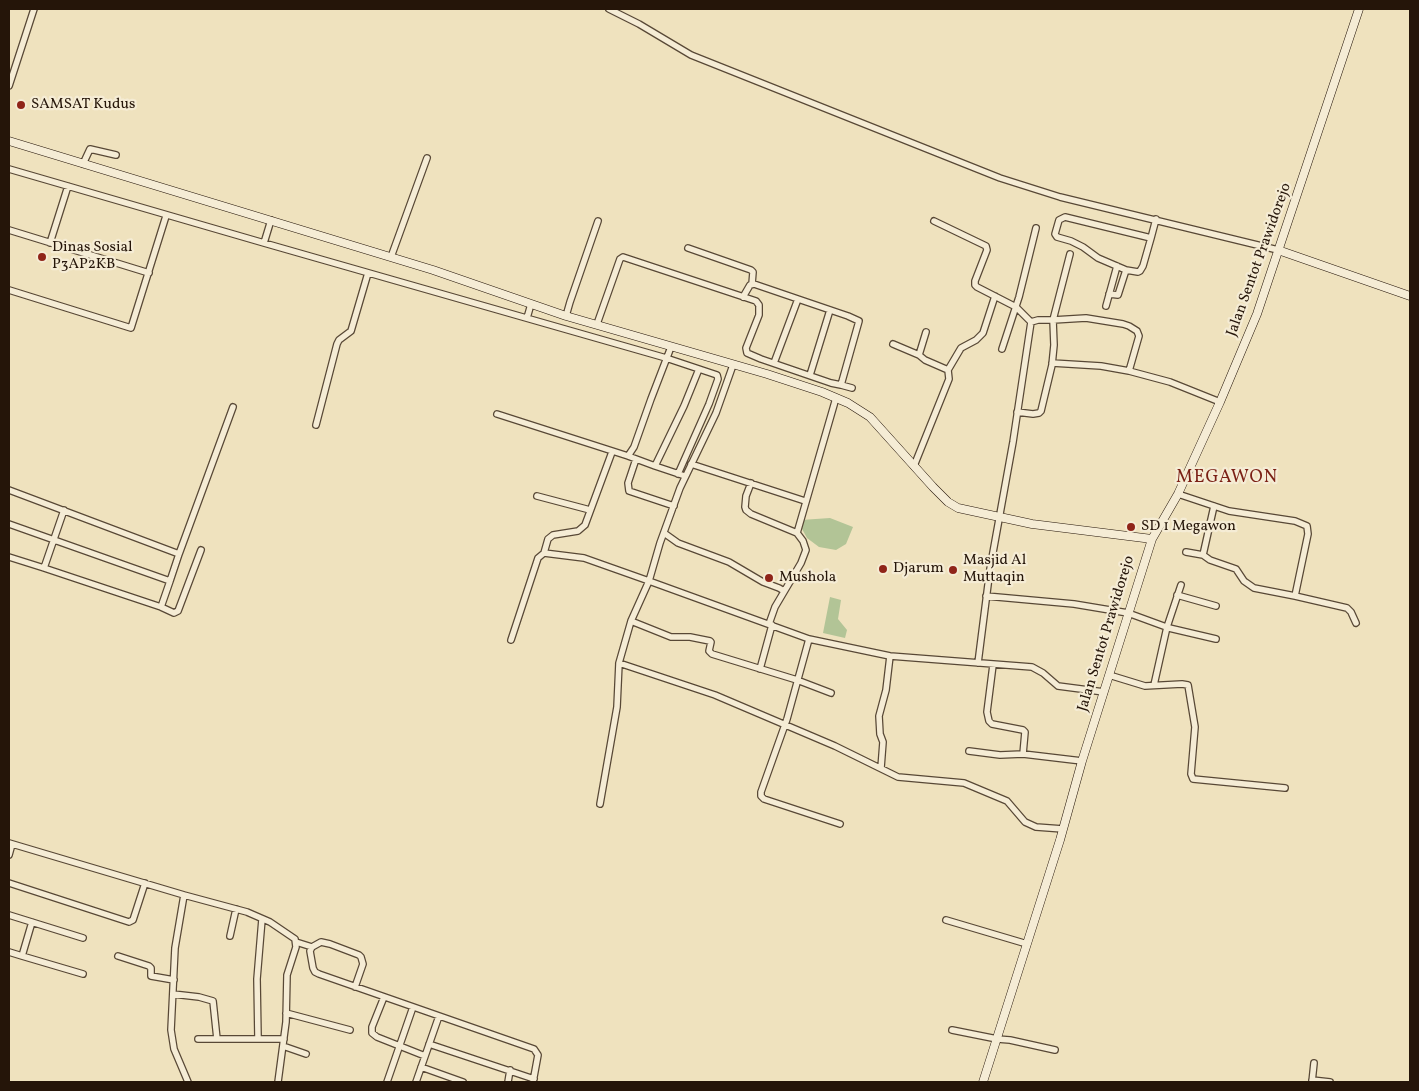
<!DOCTYPE html>
<style>
body{margin:0}
#map{position:relative;width:1419px;height:1091px;overflow:hidden;background:#efe2be;font-family:Vollkorn,serif}
canvas{display:block}
.frame{position:absolute;inset:0;border:10px solid #251509;pointer-events:none}
</style>
<div id="map">
<canvas width="1419" height="1091"></canvas>
<div class="frame"></div>
</div>
<script>
const context = document.querySelector('canvas').getContext('2d');
context.lineJoin = 'round';
function paint(path, color) { context.fillStyle = color; context.fill(path, 'evenodd'); }
const toPath = rows => new Path2D(rows.map(r => 'M' + r).join(''));
function trace(path, color, width, dash) { context.strokeStyle = color; context.lineWidth = width; context.lineCap = dash ? 'butt' : 'round'; context.setLineDash(dash || []); context.stroke(path); }
function write(font, color, halo, rows, align = 'center') {
  context.font = font + ' Vollkorn,serif'; context.lineWidth = 4.5; context.setLineDash([]); context.textBaseline = 'middle'; context.strokeStyle = halo; context.fillStyle = color; for (const [text, x, y, turn = 0] of rows) {
    context.save(); context.translate(x, y); context.rotate((+turn || 0) * Math.PI / 180); context.textAlign = isNaN(turn) ? turn : align; if (halo) context.strokeText(text, 0, 0); context.fillText(text, 0, 0); context.restore();
  }
}
paint(toPath([
 [830,518,853,527,846,544,836,550,819,547,807,538,801,527,801,520],
 [830,597,841,600,838,619,847,630,845,638,823,633]
]), '#b2c496');
const street = toPath([
 [609,9,639,24,691,55,1000,178,1060,197,1278,250],
 [9,86,34,9],
 [83,164,90,149,116,155],
 [9,169,264,243,271,220],
 [934,221,986,246,987,250,975,281,975,285,977,287,1016,307,1031,322,1013,442,990,569,978,663],
 [9,230,149,273],
 [1151,238,1065,217,1059,220,1055,234,1057,237,1071,241,1083,247,1098,258,1126,270,1138,272,1140,271,1143,266,1151,238,1156,219],
 [50,243,68,186],
 [264,243,666,358,717,375,718,379,709,404,678,474],
 [688,248,751,270,753,272,752,284],
 [1070,254,1053,320,1086,318,1123,324,1129,326,1137,331,1139,336,1129,371,1170,382,1220,402],
 [391,257,427,158],
 [9,290,131,328,166,216],
 [1109,294,1118,295,1126,270],
 [743,297,750,285,754,284,798,299],
 [1106,306,1117,266],
 [566,316,570,302,598,221],
 [527,318,531,304],
 [597,324,620,259,623,257,756,301,759,305,759,315,746,348,747,353,761,359,831,383,841,385,859,321,848,316,798,299,774,363],
 [893,344,919,355],
 [1002,349,1019,297,1036,228],
 [1052,363,1101,366,1129,371],
 [948,370,961,348,976,340,983,333,995,296],
 [810,375,830,310],
 [841,385,852,388],
 [1017,412,1033,414,1039,413,1041,411,1052,365,1054,345,1053,320,1038,320,1031,322],
 [497,414,628,456,634,447,651,399,671,347],
 [316,425,337,344,339,340,351,331,368,273],
 [628,456,655,466,684,406,699,369],
 [636,459,628,483,629,491,674,506],
 [691,464,805,501],
 [655,466,682,475],
 [914,466,949,379,948,370,925,360,919,355,926,332],
 [751,483,746,496,745,507,746,510,751,514,797,533],
 [9,490,179,554,170,581],
 [1178,494,1229,511,1295,521,1307,526,1308,534,1295,596,1254,588,1244,581,1236,569,1210,560,1203,555,1214,506],
 [537,496,590,510],
 [9,524,170,581,161,607,44,568],
 [664,533,678,543,729,562,763,582,779,588,784,591],
 [1186,552,1203,555],
 [544,553,548,539,553,535,578,531,585,525,612,452],
 [179,554,233,407],
 [9,557,44,568,64,510],
 [1177,595,1216,606],
 [986,596,1074,604,1128,613,1169,628,1216,639],
 [1295,596,1347,608,1351,612,1356,623],
 [161,607,174,613,178,611,201,550],
 [631,621,671,637,690,637,710,641,711,642,709,651,712,654,797,680,831,693],
 [769,624,775,607,801,563,806,550,803,541,797,533,836,398],
 [809,639,787,719,761,792,761,796,764,799,840,824],
 [511,640,538,558,544,553,584,558,649,581,660,543,680,488,716,413,733,365],
 [619,663,715,695,835,746,898,777,964,783,1007,801,1025,822,1036,827,1063,829],
 [993,665,987,712,989,721,992,724,1023,730,1025,732,1023,754,1082,761],
 [760,669,772,625],
 [1109,675,1145,686,1182,684,1188,685,1195,727,1191,774,1193,779,1285,788],
 [1154,685,1167,627,1181,585],
 [969,751,1000,755,1023,754],
 [881,768,883,742,880,734,879,716,886,690,890,656],
 [600,804,617,707,619,663,631,621,649,581,809,639,890,656,1032,667,1043,673,1058,686,1104,692],
 [9,843,184,895,175,948,171,1030,174,1049,188,1082],
 [9,855,12,844],
 [9,883,129,922,133,920,145,883],
 [184,895,247,912,270,922,295,939,296,947,287,975,286,1022,278,1082],
 [9,915,83,938],
 [946,920,1027,944],
 [230,936,236,909],
 [296,942,312,947,321,942,330,944,359,955,361,957,363,964,355,987],
 [312,947,310,951,313,968,315,972,319,974,534,1049,538,1055,533,1082],
 [9,952,22,956,32,922],
 [22,956,83,974],
 [118,956,149,966,151,968,151,976,174,980],
 [173,994,199,997,213,1001,217,1039],
 [384,997,372,1027,372,1033,377,1037,425,1056],
 [286,1013,350,1030],
 [952,1030,997,1039,1010,1040,1055,1050],
 [258,1038,257,979,262,919],
 [198,1039,284,1039],
 [429,1044,534,1079],
 [283,1046,306,1054],
 [421,1067,463,1082],
 [1312,1080,1330,1082],
 [387,1082,413,1007],
 [416,1082,439,1016],
 [508,1082,510,1070],
 [1312,1082,1314,1063]
]);
const secondary = toPath([
 [9,141,433,270,566,316,767,374,822,392,848,403,870,417,933,487,948,502,958,508,1032,524,1152,539],
 [1278,250,1410,296],
 [983,1082,1060,840,1082,761,1152,539,1178,494,1220,402,1257,314,1359,9]
]);
trace(street, '#584836', 8);
trace(secondary, '#251509', 9);
trace(street, '#f5ecd5', 5.5);
trace(secondary, '#f5ecd5', 8);
for (const [x, y, r, color] of [
 [21,105,5,"#8f2418"],
 [42,257,5,"#8f2418"],
 [1131,527,5,"#8f2418"],
 [883,569,5,"#8f2418"],
 [953,570,5,"#8f2418"],
 [769,578,5,"#8f2418"]
]) { const dot = new Path2D(); dot.arc(x, y, r, 0, 2 * Math.PI); context.fillStyle = color; context.fill(dot); trace(dot, '#f5ecd5', 2); }
write('15px', '#251509', '#f5ecd5', [
 ["SAMSAT Kudus",31,105],
 ["Dinas Sosial",52,248],
 ["P3AP2KB",52,265],
 ["SD 1 Megawon",1141,527],
 ["Masjid Al",963,561],
 ["Muttaqin",963,578],
 ["Djarum",893,569],
 ["Mushola",779,578]
], 'left');
write('15px', '#251509', '#f5ecd5', [
 ["Jalan Sentot Prawidorejo",1260,260,-70],
 ["Jalan Sentot Prawidorejo",1107,634,-73]
]);
context.letterSpacing = '1px';
write('18px', '#7a1f14', '#f5ecd5', [
 ["MEGAWON",1227,479]
]);
context.letterSpacing = '0px';
</script>
